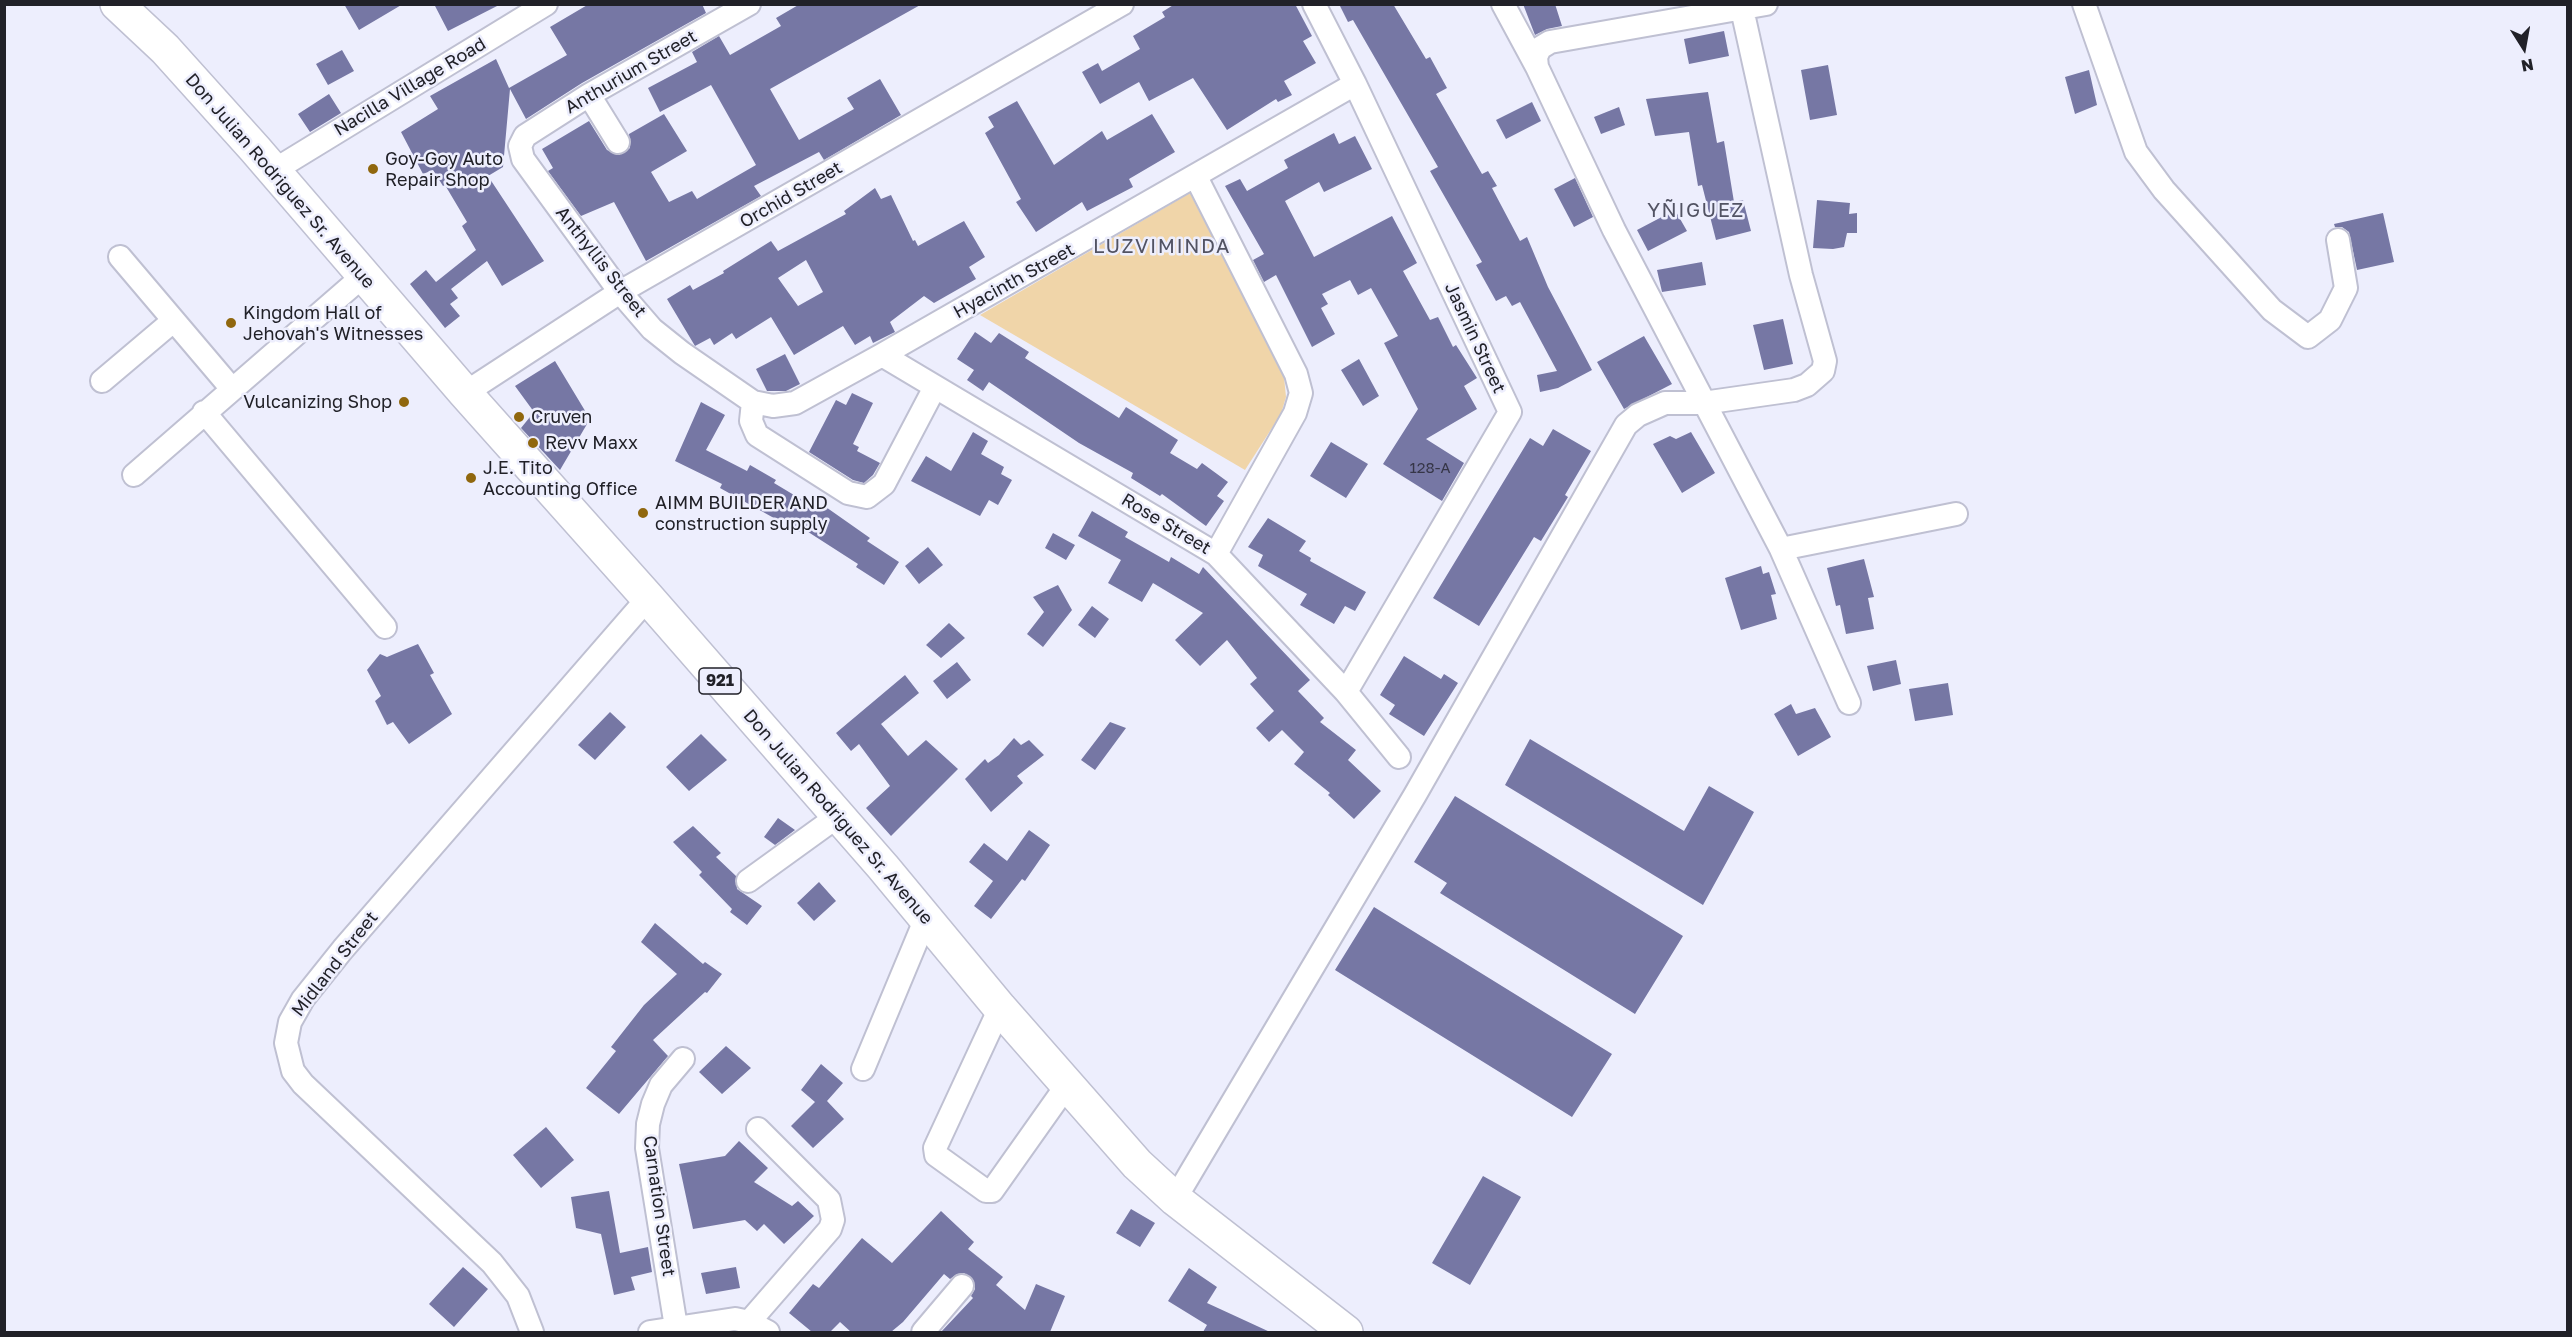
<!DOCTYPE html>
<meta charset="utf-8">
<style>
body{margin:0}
#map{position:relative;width:2572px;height:1337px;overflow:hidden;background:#edeefd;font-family:"Golos Text",sans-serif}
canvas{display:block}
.frame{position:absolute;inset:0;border:6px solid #212128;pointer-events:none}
.north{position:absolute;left:2494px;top:18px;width:60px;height:60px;-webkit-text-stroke:4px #edeefd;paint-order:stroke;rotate:169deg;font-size:16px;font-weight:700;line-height:24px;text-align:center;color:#212128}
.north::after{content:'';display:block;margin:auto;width:21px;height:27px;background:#212128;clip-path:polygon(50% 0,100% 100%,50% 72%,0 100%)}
</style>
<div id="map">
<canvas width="2572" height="1337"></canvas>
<div class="frame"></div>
<div class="north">N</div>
</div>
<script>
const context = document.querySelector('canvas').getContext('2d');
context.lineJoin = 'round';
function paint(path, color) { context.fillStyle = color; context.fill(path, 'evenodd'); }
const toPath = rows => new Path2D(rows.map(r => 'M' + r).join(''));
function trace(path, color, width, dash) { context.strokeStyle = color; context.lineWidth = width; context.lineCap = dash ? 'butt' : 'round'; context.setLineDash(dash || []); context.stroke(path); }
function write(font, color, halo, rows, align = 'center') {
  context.font = font + ' "Golos Text",sans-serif'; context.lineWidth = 5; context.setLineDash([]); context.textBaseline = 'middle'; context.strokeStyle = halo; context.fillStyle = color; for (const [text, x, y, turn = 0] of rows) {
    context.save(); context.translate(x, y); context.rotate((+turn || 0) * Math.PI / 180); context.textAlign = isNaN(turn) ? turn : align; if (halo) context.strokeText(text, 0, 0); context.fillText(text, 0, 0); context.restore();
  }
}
paint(toPath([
 [1190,193,1284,377,1286,397,1281,414,1245,470,980,315]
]), '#f0d5a9');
paint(toPath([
 [344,4,403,4,359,30],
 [434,4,501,4,448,31],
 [589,4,702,4,706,13,582,83,526,119,510,89,503,167,488,176,544,261,502,286,487,261,451,289,458,298,450,304,460,316,445,328,410,284,426,270,436,282,476,250,462,226,467,222,445,185,443,186,433,170,423,174,401,132,438,109,430,96,496,59,509,88,567,55,550,27],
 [800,4,922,4,770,89,799,140,854,109,847,98,880,79,901,115,824,160,819,152,754,186,761,196,646,261,614,202,581,216,548,171,553,168,542,149,589,121,607,150,619,155,630,148,629,134,664,114,687,151,651,172,669,202,692,191,697,199,756,165,711,85,660,112,648,88,697,62,692,52,719,36,730,55,781,26,776,18],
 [1175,4,1295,4,1312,36,1303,41,1316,63,1284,81,1292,95,1278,102,1276,99,1227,130,1193,78,1149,101,1139,82,1100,104,1082,72,1098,63,1102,71,1140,49,1133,36,1165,17,1162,12],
 [1339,4,1393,4,1426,59,1430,57,1447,88,1436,94,1482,174,1488,171,1497,186,1492,188,1520,241,1527,237,1548,287,1592,370,1558,388,1540,392,1537,375,1557,371,1520,302,1512,306,1506,296,1496,301,1476,265,1482,262,1430,171,1438,167,1353,20,1348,22],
 [1523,4,1555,4,1562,26,1547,29,1535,35],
 [1724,31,1729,56,1689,64,1684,39],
 [342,50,354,71,328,85,316,64],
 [1828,65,1837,115,1810,120,1801,70],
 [2089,70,2097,105,2075,114,2065,77],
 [1708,92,1717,143,1724,141,1734,202,1743,200,1751,231,1716,240,1702,185,1698,186,1689,132,1655,136,1646,99],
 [329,94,341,113,310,132,298,114],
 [1017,101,1054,165,1102,131,1107,140,1152,114,1175,152,1129,179,1133,187,1087,211,1082,202,1036,232,1016,202,1021,199,985,133,994,127,988,117],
 [1532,102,1541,121,1506,139,1496,120],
 [1619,107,1625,125,1601,134,1594,117],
 [1334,133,1339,144,1355,136,1372,169,1324,192,1319,182,1285,201,1314,257,1392,216,1417,263,1403,271,1430,320,1438,317,1453,347,1456,345,1477,378,1464,386,1477,409,1426,439,1464,463,1442,501,1383,464,1418,409,1384,343,1398,336,1371,288,1358,295,1350,280,1322,294,1328,304,1321,308,1335,334,1312,347,1276,275,1264,282,1253,260,1264,254,1225,186,1240,179,1247,191,1288,168,1284,160],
 [1575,178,1593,217,1574,227,1554,189],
 [875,188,881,199,891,195,913,241,915,240,918,246,964,221,985,257,969,267,976,279,934,303,924,296,890,322,895,332,873,343,870,336,855,345,843,326,794,355,771,317,736,339,732,333,714,345,710,338,695,346,667,299,690,285,693,290,724,273,723,271,771,241,778,251,846,214,844,211],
 [806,260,823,292,798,306,778,278],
 [1817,200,1850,203,1849,214,1857,213,1857,233,1847,233,1844,247,1833,249,1813,248],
 [1675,210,1687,231,1648,251,1637,230],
 [2383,213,2394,262,2357,270,2349,232,2342,227,2335,227,2334,224],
 [1702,262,1706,285,1662,292,1657,270],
 [1783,319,1793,364,1764,370,1753,325],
 [975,332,991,343,999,333,1029,352,1025,358,1119,418,1126,407,1178,440,1170,453,1197,469,1202,463,1228,482,1217,496,1224,501,1206,526,1162,494,1160,496,1131,478,1133,473,1079,443,989,382,983,391,967,380,974,370,957,359],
 [1644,336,1672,384,1624,409,1597,362],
 [785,354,800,384,786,391,767,391,756,369],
 [1359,359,1379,396,1363,406,1341,370],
 [555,361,590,419,560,470,521,428,534,412,515,386],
 [852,393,873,403,853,444,859,447,857,451,880,463,873,475,864,483,853,480,809,452,836,400,846,405],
 [701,402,725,415,706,450,747,471,750,465,776,480,774,483,819,510,823,505,870,538,867,541,899,562,884,585,856,567,858,564,802,528,799,532,720,488,722,484,675,461],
 [1553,429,1591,451,1565,495,1568,497,1541,541,1534,537,1479,626,1433,598,1530,438,1543,446],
 [973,432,988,441,981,454,1004,467,1001,474,1012,480,998,505,989,500,980,516,911,481,926,456,951,471],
 [1691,432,1715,473,1682,493,1653,444,1670,436,1676,439],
 [1331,442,1368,464,1346,498,1310,476],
 [1092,511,1128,532,1125,537,1169,562,1171,557,1199,574,1203,567,1310,680,1298,691,1324,718,1320,722,1356,750,1348,760,1381,791,1354,819,1328,795,1330,793,1294,764,1304,752,1282,730,1269,742,1256,728,1274,711,1250,684,1257,678,1227,640,1200,666,1175,640,1203,613,1153,583,1142,602,1108,583,1121,560,1078,536],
 [1268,518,1306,541,1299,551,1311,558,1310,561,1366,592,1355,611,1345,606,1334,624,1300,605,1307,594,1258,566,1263,555,1248,547],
 [1053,533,1075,545,1066,560,1045,548],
 [928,547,943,565,919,584,905,566],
 [1864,559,1874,597,1868,598,1874,629,1846,634,1840,605,1836,606,1827,568],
 [1761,566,1763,574,1769,572,1776,594,1771,595,1777,619,1741,630,1725,578],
 [1058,585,1072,610,1043,647,1027,634,1044,612,1033,597],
 [1092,606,1109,619,1095,638,1078,625],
 [949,623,965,638,941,658,926,645],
 [418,644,434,673,430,675,452,714,409,744,393,722,387,725,375,701,381,696,367,670,380,654,387,657],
 [1404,656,1441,679,1444,674,1458,683,1424,736,1389,714,1395,705,1380,695],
 [1896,660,1901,684,1873,691,1867,666],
 [957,662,971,680,947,699,933,681],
 [905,675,919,693,881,724,908,756,926,740,958,769,891,836,866,808,890,786,859,744,851,751,836,733],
 [1948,683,1953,715,1915,721,1909,689],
 [1791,704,1796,714,1815,708,1831,737,1798,756,1774,714],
 [610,712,626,727,595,760,578,745],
 [1110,722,1126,728,1095,770,1081,760],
 [701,734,727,760,689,791,666,767],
 [1014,738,1021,745,1029,740,1044,755,1017,776,1023,783,991,812,965,779,985,759,988,763,999,755],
 [1530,739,1684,831,1709,786,1754,812,1703,905,1505,785],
 [1455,796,1683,936,1635,1014,1440,893,1447,883,1414,862],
 [778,818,795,830,775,845,764,837],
 [693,826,721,853,716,857,736,876,737,889,762,906,747,925,730,912,732,909,699,875,702,872,673,842],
 [1029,830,1050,845,1025,881,1022,879,991,919,974,906,993,881,969,862,984,843,1007,861],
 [819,882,836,901,814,921,797,903],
 [1374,907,1612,1054,1572,1117,1335,970],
 [655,923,703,964,705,962,722,974,707,993,705,992,653,1040,668,1056,619,1114,586,1088,616,1051,611,1047,644,1005,677,974,641,942],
 [726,1046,751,1068,722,1094,699,1072],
 [821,1064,843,1083,827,1101,844,1119,813,1148,791,1126,815,1102,801,1090],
 [546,1127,574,1160,541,1188,513,1155],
 [739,1141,768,1168,754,1182,792,1206,798,1201,814,1216,784,1244,764,1224,757,1231,745,1220,693,1229,679,1164,725,1156],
 [1483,1176,1521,1197,1470,1285,1432,1263],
 [609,1191,620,1253,648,1247,652,1272,631,1277,635,1290,614,1295,601,1234,576,1228,571,1197],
 [1131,1209,1155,1223,1140,1247,1116,1233],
 [941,1211,974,1242,968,1249,1003,1277,996,1285,1025,1310,1036,1284,1065,1296,1050,1332,941,1332,973,1298,971,1296,975,1289,974,1281,964,1273,957,1274,950,1279,944,1274,903,1322,891,1332,851,1332,840,1322,830,1332,812,1332,789,1313,813,1284,819,1288,862,1238,892,1263],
 [463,1267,488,1289,454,1327,429,1304],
 [736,1267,740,1288,706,1294,701,1273],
 [1189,1268,1217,1287,1207,1303,1270,1332,1203,1332,1207,1325,1168,1301]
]), '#7677a4');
const minor = toPath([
 [749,4,589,95,525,136,520,146,523,159,620,292,652,329,682,353,753,402,773,406,795,403,882,355,1355,84],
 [1314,4,1355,84,1510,412,1346,692],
 [1503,4,1537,67],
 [1766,4,1550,42,1540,48,1536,57,1537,67,1614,230,1781,549,1849,703],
 [2084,4,2136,152,2164,190,2272,310,2308,337,2330,320,2346,288,2338,240],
 [589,95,618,142],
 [273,171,546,4],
 [1196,177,1296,374,1301,393,1295,413,1216,554],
 [120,257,232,389],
 [882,355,1216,554,1346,692,1399,757],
 [102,381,173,321],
 [465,393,620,292,1122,4],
 [753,402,751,421,757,435,848,493,867,497,884,484,935,387],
 [204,412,385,627],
 [134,475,363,276],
 [1781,549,1956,514],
 [748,881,838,816],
 [1000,1008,935,1148,936,1155,986,1191,992,1191,1067,1085],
 [863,1069,926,918],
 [1175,1199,1415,795,1626,425,1638,415,1665,403,1703,403,1794,390,1807,385,1823,371,1825,361,1801,275,1742,9],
 [749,1322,830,1229,833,1220,829,1200,758,1129],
 [676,1327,647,1148,648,1124,653,1104,661,1085,683,1059],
 [532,1332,518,1296,492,1263,303,1084,293,1071,286,1043,290,1022,303,999,343,949,648,598],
 [650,1332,735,1319,749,1322,768,1332],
 [923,1332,962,1286]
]);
const primary = toPath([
 [117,4,165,49,255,149,465,393,648,598,883,867,1000,1008,1137,1164,1175,1199,1346,1332]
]);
trace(minor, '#bfc0d2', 26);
trace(primary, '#bfc0d2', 36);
trace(minor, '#fff', 22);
trace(primary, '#fff', 33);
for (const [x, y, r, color] of [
 [373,169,6,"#90670e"],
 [231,323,6,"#90670e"],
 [404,402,6,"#90670e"],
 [519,417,6,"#90670e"],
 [533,443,6,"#90670e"],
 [471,478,6,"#90670e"],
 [643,513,6,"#90670e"]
]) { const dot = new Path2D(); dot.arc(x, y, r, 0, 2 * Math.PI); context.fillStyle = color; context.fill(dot); trace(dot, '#edeefd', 2); }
write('15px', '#363647', null, [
 ["128-A",1430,468]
]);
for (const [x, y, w] of [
 [720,681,42]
]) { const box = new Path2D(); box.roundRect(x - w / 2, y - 13, w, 26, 4.5); context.fillStyle = '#edeefd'; context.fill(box); trace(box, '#212128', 1.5); }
write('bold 16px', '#212128', null, [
 ["921",720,681]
]);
write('18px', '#212128', '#edeefd', [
 ["Anthurium Street",631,72,-30],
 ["Nacilla Village Road",410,87,-31],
 ["Don Julian Rodriguez Sr. Avenue",280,181,49],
 ["Orchid Street",791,195,-30],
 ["Anthyllis Street",601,262,52],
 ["Hyacinth Street",1014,281,-29],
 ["Jasmin Street",1475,338,65],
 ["Rose Street",1166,524,31],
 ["Don Julian Rodriguez Sr. Avenue",838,817,49],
 ["Midland Street",335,964,-52],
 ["Carnation Street",659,1206,82]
]);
write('18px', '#212128', '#edeefd', [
 ["Goy-Goy Auto",385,159],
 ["Repair Shop",385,180],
 ["Kingdom Hall of",243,313],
 ["Jehovah's Witnesses",243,334],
 ["Vulcanizing Shop",392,402,"right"],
 ["Cruven",531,417],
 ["Revv Maxx",545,443],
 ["J.E. Tito",483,468],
 ["Accounting Office",483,489],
 ["AIMM BUILDER AND",655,503],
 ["construction supply",655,524]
], 'left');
context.letterSpacing = '1.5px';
write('20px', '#525363', '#edeefd', [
 ["YÑIGUEZ",1696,211],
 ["LUZVIMINDA",1162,247]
]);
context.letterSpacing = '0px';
</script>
